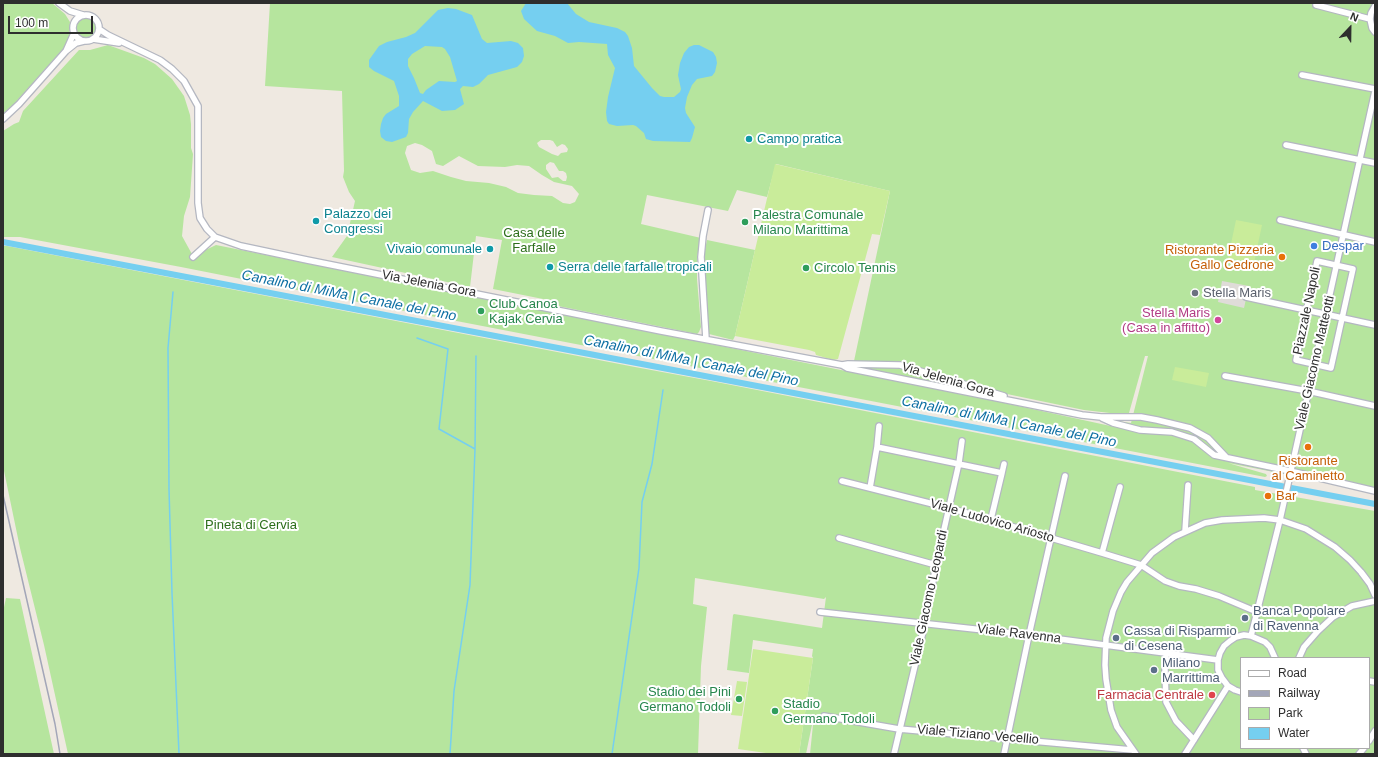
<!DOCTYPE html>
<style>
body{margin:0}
#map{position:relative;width:1378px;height:757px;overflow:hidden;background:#efe9e1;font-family:Arial,sans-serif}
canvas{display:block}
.frame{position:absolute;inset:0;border:4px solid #2e2e2e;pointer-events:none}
.legend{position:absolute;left:1240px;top:657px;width:130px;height:92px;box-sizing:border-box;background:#fff;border:1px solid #ababab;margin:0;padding:5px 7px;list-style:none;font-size:12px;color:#2e2e2e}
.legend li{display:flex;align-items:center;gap:8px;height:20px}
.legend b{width:20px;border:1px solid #ababab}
.north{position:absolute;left:1330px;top:8px;width:40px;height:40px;-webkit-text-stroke:3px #fff;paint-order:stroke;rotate:22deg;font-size:11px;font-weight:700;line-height:16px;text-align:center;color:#2e2e2e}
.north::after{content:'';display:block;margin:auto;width:14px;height:18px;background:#2e2e2e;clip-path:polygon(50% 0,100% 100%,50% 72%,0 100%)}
.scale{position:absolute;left:8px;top:16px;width:85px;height:18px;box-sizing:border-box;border:2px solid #2e2e2e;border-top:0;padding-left:5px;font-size:12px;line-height:14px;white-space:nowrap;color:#2e2e2e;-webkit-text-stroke:3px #fff;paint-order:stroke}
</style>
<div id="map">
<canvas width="1378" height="757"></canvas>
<div class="frame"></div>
<ul class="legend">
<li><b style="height:5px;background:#fff"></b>Road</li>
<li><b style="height:5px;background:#a3a6b8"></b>Railway</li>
<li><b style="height:11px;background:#b6e59e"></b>Park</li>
<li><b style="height:11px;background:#75cff0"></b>Water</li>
</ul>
<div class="north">N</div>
<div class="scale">100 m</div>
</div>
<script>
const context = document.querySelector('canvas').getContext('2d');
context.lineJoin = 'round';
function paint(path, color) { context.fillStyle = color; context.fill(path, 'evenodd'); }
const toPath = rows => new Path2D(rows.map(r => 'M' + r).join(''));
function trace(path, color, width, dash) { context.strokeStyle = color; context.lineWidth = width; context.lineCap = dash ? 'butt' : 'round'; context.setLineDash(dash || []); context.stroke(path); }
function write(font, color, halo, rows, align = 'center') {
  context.font = font + ' Arial,sans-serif'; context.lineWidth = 4; context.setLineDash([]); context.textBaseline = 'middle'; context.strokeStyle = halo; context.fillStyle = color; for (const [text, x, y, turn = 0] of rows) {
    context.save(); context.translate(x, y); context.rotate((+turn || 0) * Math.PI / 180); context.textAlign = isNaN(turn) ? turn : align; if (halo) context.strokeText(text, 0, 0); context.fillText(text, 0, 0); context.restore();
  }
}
paint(toPath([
 [3,3,52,3,65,14,70,22,69,39,65,47,13,105,3,114],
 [270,3,1375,3,1375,492,1228,463,1266,474,1267,476,1265,477,358,302,181,267,20,237,3,237,3,131,14,124,19,122,23,111,79,50,90,50,108,45,144,58,155,64,172,79,184,96,190,115,191,124,191,148,193,154,190,197,184,216,182,236,193,256,216,245,871,376,945,390,1129,430,1113,419,1119,418,1118,421,1131,423,1148,356,1145,356,1129,413,1110,413,1084,410,1007,394,899,363,854,361,890,191,776,164,767,197,737,190,728,211,647,195,641,224,701,238,697,257,697,279,701,327,699,332,697,334,553,305,553,301,493,289,502,240,476,236,470,287,332,257,347,236,355,201,349,192,343,177,344,171,342,91,265,86],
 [541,140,550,140,553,141,557,147,562,144,565,145,568,149,567,152,561,153,558,156,552,154,539,147,537,143],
 [415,143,422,145,432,151,436,164,443,166,459,156,478,166,505,167,517,165,529,166,542,175,554,182,572,186,579,194,575,202,570,204,563,203,552,196,534,195,518,193,506,187,489,183,466,181,451,177,433,171,420,173,411,170,405,153,407,146],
 [550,162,554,163,559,171,563,171,566,173,567,177,566,181,563,181,558,177,552,178,546,169,546,165],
 '76 28a10 10 0 1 1 20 0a10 10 0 1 1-20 0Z',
 [707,240,755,250,735,336,733,340,709,334,704,254],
 [3,246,7,246,635,367,711,381,1255,487,1255,490,1375,511,1375,754,810,754,814,715,806,754,799,754,813,658,812,656,813,649,753,640,749,673,727,670,733,615,734,614,822,628,826,597,824,599,695,578,693,604,707,607,701,666,698,754,68,754,44,645,20,548,3,466],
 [1241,658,1369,658,1369,748,1241,748],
 [849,365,902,369,994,395,851,367],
 [6,598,20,599,54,754,3,754,3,612]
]), '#b6e59e');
paint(toPath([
 [775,164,890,191,880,235,872,234,838,359,833,360,816,355,815,352,809,350,735,336],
 [1236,220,1262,225,1254,263,1228,258],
 [1175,367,1209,373,1206,387,1172,380],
 [753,649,813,658,799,754,773,754,738,749],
 [737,681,747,682,742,716,731,715]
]), '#c9ec9a');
paint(toPath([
 [1222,281,1249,286,1244,308,1218,302]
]), '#dfdcd8');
paint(toPath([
 [526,3,567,3,576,14,589,22,617,28,625,32,628,36,632,48,634,66,652,88,660,96,664,97,674,97,680,92,681,89,679,80,678,75,680,63,684,53,689,47,694,45,699,45,713,52,716,57,717,63,715,72,712,76,697,79,692,85,687,97,685,108,686,113,695,127,692,138,690,142,653,141,646,139,644,133,636,126,633,125,617,126,609,124,607,121,606,112,608,97,615,68,608,55,607,44,579,42,568,43,555,36,537,31,524,19,521,11],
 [448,8,456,9,472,15,482,39,487,43,511,41,518,43,523,48,524,56,522,62,517,67,488,75,479,84,473,87,463,86,460,89,464,104,455,110,442,111,423,101,413,112,409,119,408,133,406,137,392,142,386,141,381,137,380,131,381,124,383,118,386,114,399,106,399,96,394,81,374,71,369,67,369,60,379,46,387,42,406,37,415,33,438,10],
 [425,46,442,47,445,49,450,57,457,81,455,82,439,81,426,90,423,94,420,93,414,78,408,66,408,59,412,54]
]), '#75cff0');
trace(toPath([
 [173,292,168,348,169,489,172,593,179,754],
 [417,338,448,349,439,429,475,449],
 [450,754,454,691,470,585,475,449,476,356],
 [612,754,639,568,642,502,652,464,663,390]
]), '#75cff0', 1.5);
trace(toPath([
 [3,242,1375,504]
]), '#75cff0', 6);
const minor = toPath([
 [59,3,70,11,83,15],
 [1316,5,1370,19],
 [1375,6,1371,13,1370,19,1372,28,1375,32],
 '73 28a13 13 0 1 1 26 0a13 13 0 1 1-26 0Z',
 [99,29,108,35,160,60,172,69,184,81,198,106,198,203,200,218,207,229,215,237,241,246,307,260,661,331,842,365,847,368,1082,415,1101,417,1141,417,1157,420,1190,428,1208,438,1226,457],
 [93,39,119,43],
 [66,51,74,33],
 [1302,75,1375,89],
 [3,119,19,104,66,51,76,43,84,41],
 [1286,145,1375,163],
 [1280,220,1375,242],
 [193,257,215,237],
 [1317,261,1353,269,1331,368,1296,360,1317,261],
 [1246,297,1375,325],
 [706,339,701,257,703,236,708,210],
 [842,365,848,364,900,365,1004,396],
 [1225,376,1308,391,1375,406],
 [1102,418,1113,423,1140,430,1172,432,1194,439,1214,455,1290,471,1375,491],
 [877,447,879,426],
 [1002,473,1004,464],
 [842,481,953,509,1102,553,1141,565,1165,581,1179,586,1196,589,1219,596,1257,612],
 [870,488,877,447,1002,473,991,519],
 [1185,531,1188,485],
 [839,538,936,565],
 [1102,553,1120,487],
 [820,612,1029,635,1218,660],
 [1251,636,1280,520,1375,91],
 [1166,653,1165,669,1166,702,1176,721,1194,740],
 [1299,658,1304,647,1318,631,1333,617,1352,606,1375,601],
 [1369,681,1375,682],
 [1241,692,1235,690,1228,686,1222,678,1218,670,1218,660,1220,653,1224,646,1230,641,1236,637,1244,635,1251,636,1265,642,1270,647,1275,658],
 [824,716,899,729,1132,750],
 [1369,741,1375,731],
 [1303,748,1306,754],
 [894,754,925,623,936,565,959,463,962,441],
 [1004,754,1029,635,1065,476],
 [1136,754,1117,727,1111,710,1106,679,1105,665,1106,638,1113,611,1121,592,1127,582,1152,553,1174,537,1205,523,1222,520,1264,518,1280,520,1306,529,1335,547,1350,560,1361,572,1370,584,1375,595],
 [1185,754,1228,686],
 [1359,754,1364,748]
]);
trace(minor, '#b4b7c1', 8);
trace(minor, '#fff', 5.5);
trace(toPath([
 [3,495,55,724,60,754]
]), '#a3a6b8', 1.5);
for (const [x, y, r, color] of [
 [749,139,4,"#0f9aa8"],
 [316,221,4,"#0f9aa8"],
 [745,222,4,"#2e9e5b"],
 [1314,246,4,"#3f7fe0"],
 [490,249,4,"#0f9aa8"],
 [1282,257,4,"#e8710a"],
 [550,267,4,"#0f9aa8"],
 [806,268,4,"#2e9e5b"],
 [1195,293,4,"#6b7280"],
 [481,311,4,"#2e9e5b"],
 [1218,320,4,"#d1479c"],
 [1308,447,4,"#e8710a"],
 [1268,496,4,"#e8710a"],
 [1245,618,4,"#5c6f8a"],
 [1116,638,4,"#5c6f8a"],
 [1154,670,4,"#5c6f8a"],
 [1212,695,4,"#e0444e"],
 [739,699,4,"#2e9e5b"],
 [775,711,4,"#2e9e5b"]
]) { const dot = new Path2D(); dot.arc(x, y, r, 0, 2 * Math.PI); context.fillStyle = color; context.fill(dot); trace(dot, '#fff', 1.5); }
write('13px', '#0d838f', '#fff', [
 ["Campo pratica",757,139],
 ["Palazzo dei",324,214],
 ["Congressi",324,229],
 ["Vivaio comunale",482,249,"right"],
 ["Serra delle farfalle tropicali",558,267]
], 'left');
write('13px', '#27864d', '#fff', [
 ["Palestra Comunale",753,215],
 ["Milano Marittima",753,230],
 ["Circolo Tennis",814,268],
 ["Club Canoa",489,304],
 ["Kajak Cervia",489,319],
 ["Stadio dei Pini",731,692,"right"],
 ["Germano Todoli",731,707,"right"],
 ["Stadio",783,704],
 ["Germano Todoli",783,719]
], 'left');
write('13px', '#2c6e1b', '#fff', [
 ["Casa delle",534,233],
 ["Farfalle",534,248],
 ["Pineta di Cervia",251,525]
]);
write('13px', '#366cbe', '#fff', [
 ["Despar",1322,246]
], 'left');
write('13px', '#c56008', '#fff', [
 ["Ristorante Pizzeria",1274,250],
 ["Gallo Cedrone",1274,265],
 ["Ristorante",1308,461,"center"],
 ["al Caminetto",1308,476,"center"],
 ["Bar",1276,496,"left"]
], 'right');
write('13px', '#2e2e2e', '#fff', [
 ["Via Jelenia Gora",429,284,11],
 ["Piazzale Napoli",1307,311,-78],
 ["Viale Giacomo Matteotti",1315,363,-77],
 ["Via Jelenia Gora",948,380,16],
 ["Viale Ludovico Ariosto",992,521,16],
 ["Viale Giacomo Leopardi",929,598,-78],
 ["Viale Ravenna",1019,634,7],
 ["Viale Tiziano Vecellio",978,735,5]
]);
write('13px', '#5b616d', '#fff', [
 ["Stella Maris",1203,293]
], 'left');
write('13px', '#b23c85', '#fff', [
 ["Stella Maris",1210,313],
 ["(Casa in affitto)",1210,328]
], 'right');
write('13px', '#4e5e75', '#fff', [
 ["Banca Popolare",1253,611],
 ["di Ravenna",1253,626],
 ["Cassa di Risparmio",1124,631],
 ["di Cesena",1124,646],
 ["Milano",1162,663],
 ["Marrittima",1162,678]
], 'left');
write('13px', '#be3a42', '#fff', [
 ["Farmacia Centrale",1204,695]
], 'right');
write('italic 14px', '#0d6fa3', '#fff', [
 ["Canalino di MiMa | Canale del Pino",349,296,11],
 ["Canalino di MiMa | Canale del Pino",691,361,11],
 ["Canalino di MiMa | Canale del Pino",1009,422,11]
]);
</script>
